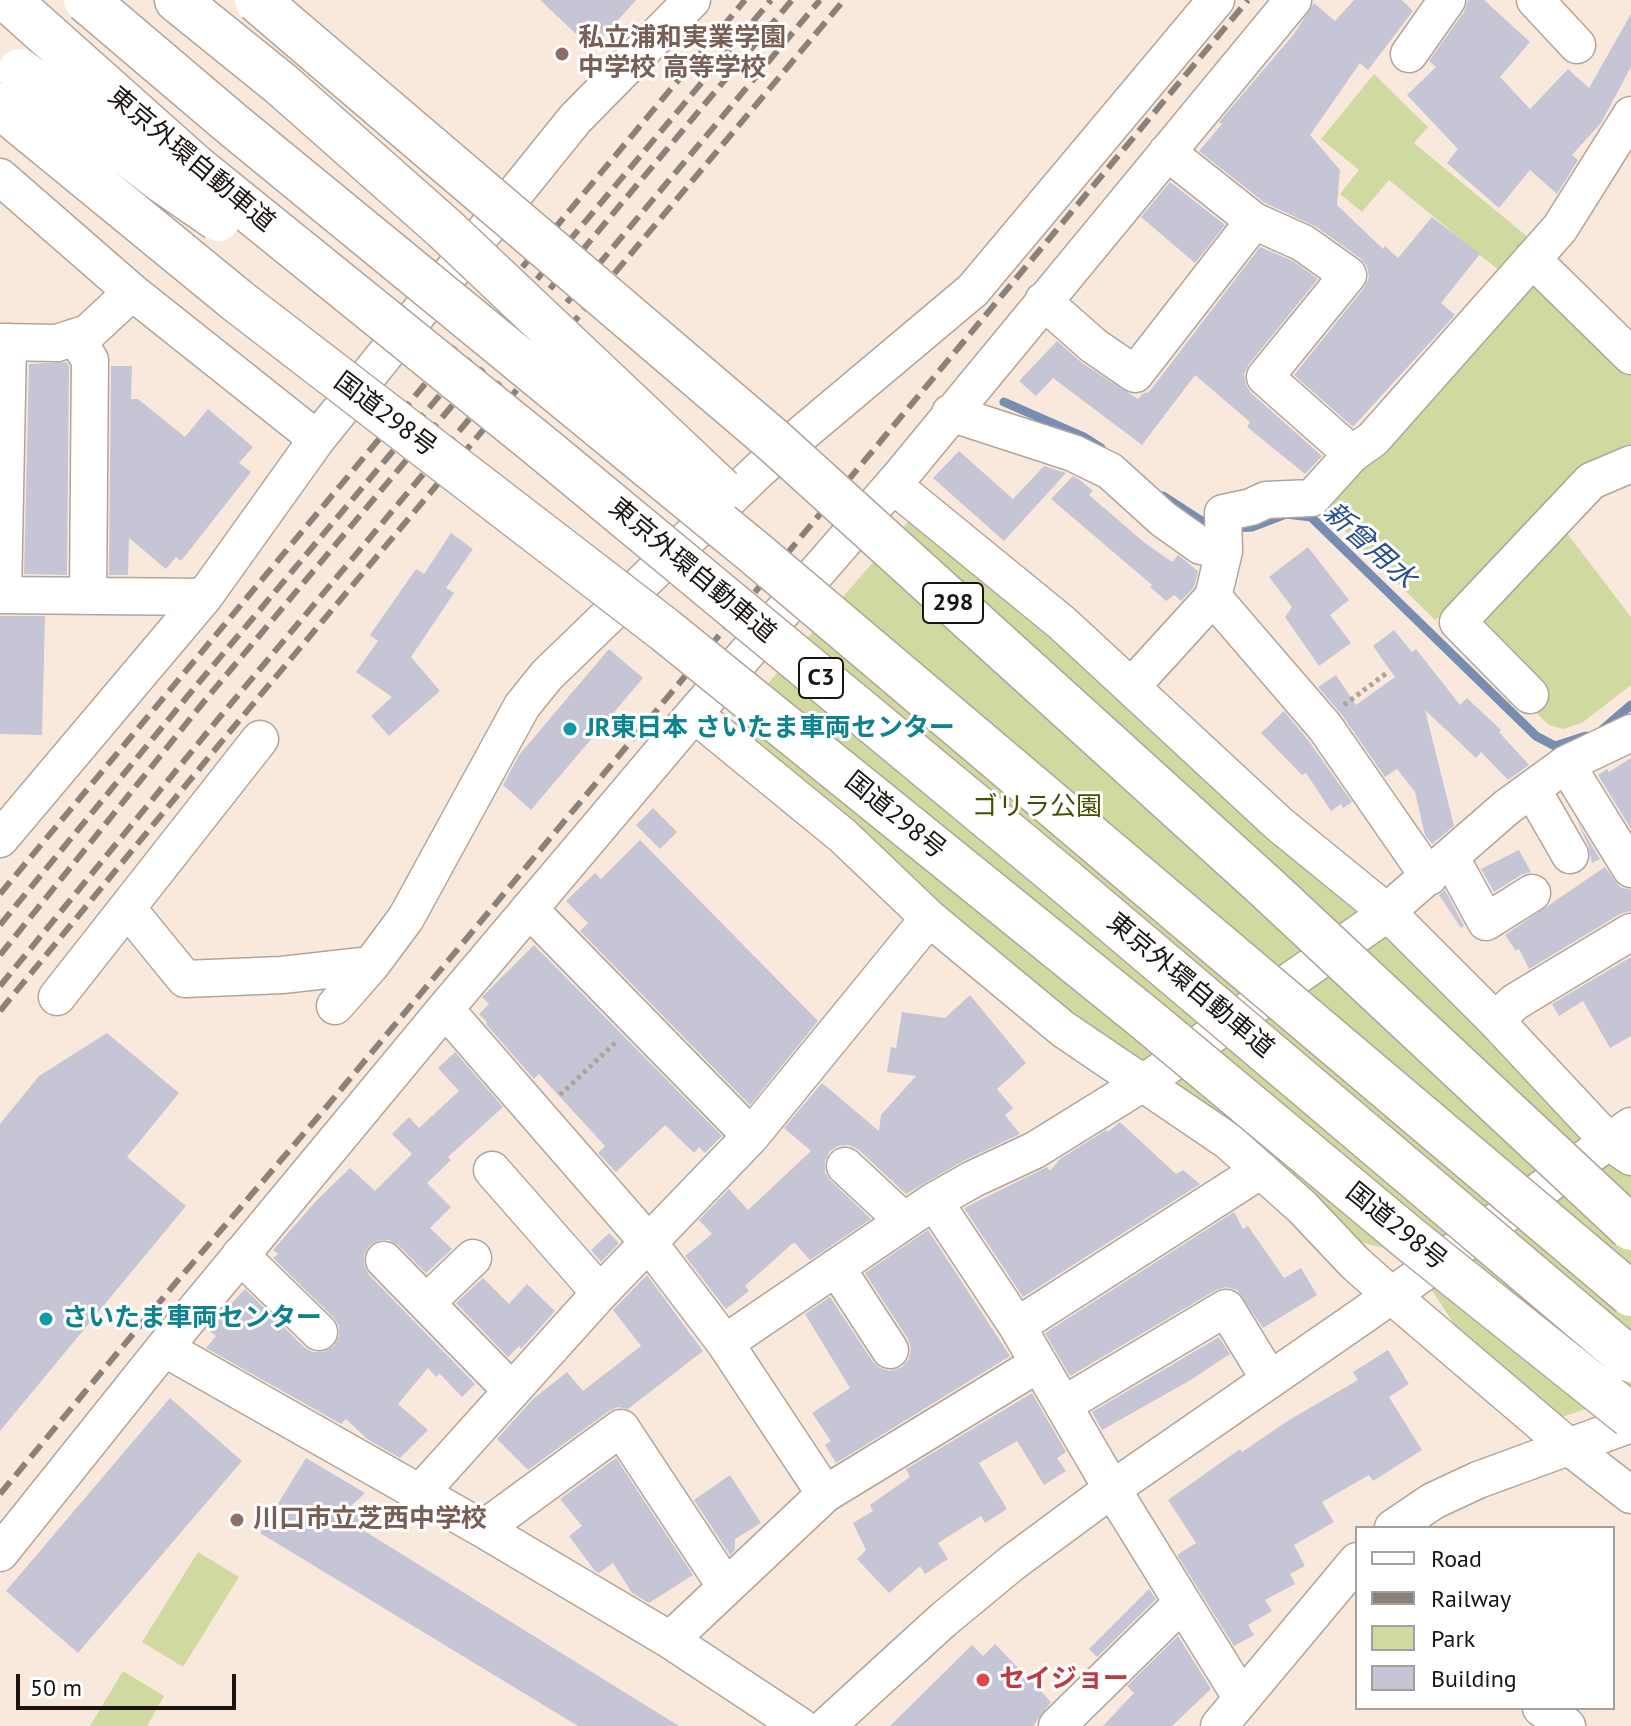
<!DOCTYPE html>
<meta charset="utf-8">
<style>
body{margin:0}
#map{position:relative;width:1631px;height:1726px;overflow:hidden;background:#f9e9dd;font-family:"PT Sans",sans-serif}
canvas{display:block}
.legend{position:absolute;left:1355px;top:1526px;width:260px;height:184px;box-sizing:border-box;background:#fff;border:2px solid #a3a1a0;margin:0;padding:10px 14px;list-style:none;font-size:24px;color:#1a1511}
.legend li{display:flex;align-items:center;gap:16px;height:40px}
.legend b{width:40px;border:2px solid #a3a1a0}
.scale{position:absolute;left:16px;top:1674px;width:220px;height:36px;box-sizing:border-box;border:4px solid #1a1511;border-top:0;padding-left:10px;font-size:24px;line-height:28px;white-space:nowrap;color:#1a1511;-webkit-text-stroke:6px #fff;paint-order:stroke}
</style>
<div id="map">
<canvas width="1631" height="1726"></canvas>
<ul class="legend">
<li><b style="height:10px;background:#fff"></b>Road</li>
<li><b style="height:10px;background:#8b8179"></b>Railway</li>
<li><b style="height:22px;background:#d0daa0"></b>Park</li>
<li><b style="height:22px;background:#c6c5d6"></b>Building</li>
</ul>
<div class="scale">50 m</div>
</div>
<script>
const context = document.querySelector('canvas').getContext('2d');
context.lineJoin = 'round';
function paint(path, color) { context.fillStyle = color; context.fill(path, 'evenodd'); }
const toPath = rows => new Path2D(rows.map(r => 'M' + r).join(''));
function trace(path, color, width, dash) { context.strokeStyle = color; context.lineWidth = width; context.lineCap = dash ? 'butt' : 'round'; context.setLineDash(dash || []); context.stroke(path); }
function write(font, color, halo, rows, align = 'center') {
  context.font = font + ' "PT Sans","Noto Sans JP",sans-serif'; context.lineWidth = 6; context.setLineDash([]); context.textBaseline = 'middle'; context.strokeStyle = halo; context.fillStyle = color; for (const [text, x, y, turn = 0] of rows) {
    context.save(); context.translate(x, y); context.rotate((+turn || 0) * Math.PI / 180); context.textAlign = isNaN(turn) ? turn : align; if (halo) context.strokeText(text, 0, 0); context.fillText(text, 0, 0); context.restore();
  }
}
paint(toPath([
 [1374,74,1428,127,1414,143,1535,243,1507,277,1389,180,1362,212,1340,194,1359,170,1321,139],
 [1525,278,1631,373,1631,450,1456,605,1435,620,1318,505],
 [914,515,1161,732,1362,917,1489,1025,1631,1174,1631,1394,1559,1418,1466,1342,1427,1283,1383,1248,1350,1239,1071,1019,731,726],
 [1563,528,1631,617,1631,685,1582,723,1563,729,1549,725,1527,704,1473,614],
 [198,1552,239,1577,183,1667,142,1642],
 [123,1671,164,1696,147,1726,90,1726]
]), '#d0daa0');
trace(toPath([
 [1004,402,1084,437,1101,448],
 [1163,496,1214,529],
 [1233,528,1252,527,1286,514,1311,517,1536,736,1555,746,1586,736],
 [1603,729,1631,705]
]), '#778db2', 9);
paint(toPath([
 [540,0,636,0,592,49],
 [1354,0,1402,0,1413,11,1368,70,1360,63,1310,135,1340,170,1337,205,1383,249,1385,246,1398,258,1432,217,1480,254,1441,303,1455,315,1353,427,1294,375,1364,288,1369,277,1367,266,1360,258,1315,226,1265,203,1199,151,1222,124,1219,122,1294,34,1314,3,1335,21],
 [1468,0,1484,0,1530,42,1500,77,1530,109,1568,69,1589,88,1631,14,1631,67,1601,123,1572,155,1578,160,1557,194,1530,170,1499,208,1447,163,1458,149,1407,95,1436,67,1429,61,1464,12],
 [1170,182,1225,225,1195,263,1141,217],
 [1260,247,1293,261,1318,279,1249,364,1244,374,1246,385,1251,393,1322,456,1305,474,1247,427,1250,422,1195,375,1142,445,1053,378,1036,396,1019,381,1057,341,1082,363,1138,399,1142,394,1149,392],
 [66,362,69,366,67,575,24,574,29,364],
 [111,366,132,366,131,399,138,399,185,437,208,409,253,447,239,463,251,472,181,561,176,557,166,569,129,538,128,575,109,575],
 [959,451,1013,499,1044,466,1066,473,1004,541,933,478],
 [1073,476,1080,480,1093,491,1089,495,1145,543,1172,562,1178,555,1198,571,1194,587,1181,601,1174,595,1166,601,1150,587,1152,585,1051,499],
 [451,533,473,549,446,588,454,593,411,657,440,691,389,736,371,716,392,697,356,672,378,641,370,635,416,569,424,574],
 [1308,547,1349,600,1330,615,1351,643,1319,666,1285,617,1292,607,1269,577],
 [0,616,45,616,42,735,0,734],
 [1394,630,1412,652,1416,649,1460,705,1467,698,1501,730,1499,732,1529,765,1508,780,1481,752,1476,758,1425,710,1454,826,1432,844,1425,835,1415,792,1397,769,1385,777,1342,715,1318,687,1336,675,1356,705,1395,677,1373,646],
 [609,649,643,678,531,810,503,785,519,755],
 [1284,711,1308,740,1352,802,1343,808,1341,804,1331,811,1306,773,1302,775,1261,733],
 [1631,758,1631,829,1598,775,1607,769,1609,772],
 [653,808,677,832,660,849,636,825],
 [1577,821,1600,859,1592,863,1588,845],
 [640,840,818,1021,750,1105,580,931,588,923,566,901,595,873,601,879],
 [1519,850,1531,872,1521,875,1494,892,1481,869],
 [1605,867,1620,887,1631,890,1631,911,1620,914,1529,969,1519,949,1516,951,1505,935],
 [1445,890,1464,926,1461,928,1439,895],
 [534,945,722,1136,705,1153,699,1147,694,1153,665,1125,616,1172,598,1153,605,1146,539,1074,534,1079,486,1024,487,1022,479,1014,489,1004,482,997],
 [1631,957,1631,1036,1610,1048,1583,1001,1559,1016,1552,1004],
 [970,995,1026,1063,997,1089,1013,1108,1005,1115,1020,1134,963,1161,906,1194,859,1150,849,1145,838,1146,830,1151,825,1161,825,1173,831,1181,871,1219,810,1260,795,1243,792,1244,745,1286,749,1291,726,1309,685,1256,712,1234,699,1220,729,1189,748,1210,811,1151,784,1128,822,1083,879,1131,881,1115,916,1076,887,1072,891,1047,896,1048,902,1012,945,1018],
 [107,1033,179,1093,127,1157,186,1206,0,1431,0,1124,39,1076],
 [455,1052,503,1107,448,1157,451,1160,427,1183,451,1207,430,1228,452,1249,426,1273,398,1245,389,1240,380,1240,369,1246,364,1255,364,1264,369,1275,475,1384,462,1397,440,1374,436,1377,428,1368,398,1404,428,1430,400,1458,367,1439,346,1419,341,1424,206,1348,216,1336,207,1329,245,1289,305,1348,313,1352,324,1352,334,1346,339,1336,339,1326,334,1318,273,1258,278,1254,273,1250,317,1200,350,1168,375,1191,412,1154,392,1134,409,1117,419,1128,459,1091,438,1068],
 [1120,1122,1176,1174,1183,1170,1200,1184,1023,1297,964,1208,1047,1167,1050,1171,1060,1159,1106,1130,1108,1132],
 [1234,1212,1243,1229,1248,1226,1284,1278,1301,1268,1317,1295,1263,1328,1237,1290,1226,1287,1216,1290,1070,1376,1045,1333],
 [928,1230,1010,1356,836,1463,825,1445,831,1441,812,1413,850,1388,805,1314,830,1297,873,1362,880,1368,890,1371,902,1367,909,1359,911,1348,908,1339,865,1273],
 [609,1233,619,1243,601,1262,591,1250],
 [647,1275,703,1351,628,1409,618,1407,609,1411,528,1470,497,1439,533,1399,567,1372,583,1391,641,1346,613,1310],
 [483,1278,509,1304,527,1284,555,1311,521,1349,519,1346,508,1357,456,1303],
 [1219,1337,1230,1354,1189,1381,1102,1430,1092,1412],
 [1388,1350,1409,1384,1389,1397,1422,1450,1373,1481,1369,1475,1322,1502,1334,1522,1294,1545,1305,1566,1290,1574,1295,1584,1265,1600,1272,1611,1248,1625,1254,1635,1234,1646,1177,1555,1196,1543,1168,1500,1240,1449,1242,1452,1289,1420,1358,1380,1353,1372],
 [1032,1393,1066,1452,1057,1458,1066,1471,1044,1485,1017,1441,979,1463,1007,1509,985,1523,981,1516,938,1543,948,1559,925,1574,920,1566,889,1593,857,1559,866,1550,853,1523,873,1511,870,1505,910,1477,906,1469],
 [170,1398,242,1461,78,1653,6,1591],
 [306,1458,365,1493,351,1506,363,1519,358,1527,679,1726,578,1726,260,1533],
 [616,1458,693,1575,649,1603,632,1593,613,1563,599,1573,595,1571,569,1536,582,1526,560,1499],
 [730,1475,761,1523,735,1539,735,1550,730,1555,694,1500],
 [1149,1589,1156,1599,1097,1657,1089,1649],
 [1178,1636,1211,1689,1172,1726,1103,1726,1134,1693,1127,1686],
 [995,1644,1051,1702,1033,1726,890,1726,972,1645,983,1656]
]), '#c6c5d6');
const minor = toPath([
 [1535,0,1577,45],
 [1409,54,1447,0],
 [1167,152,1254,221],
 [0,177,132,292,317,439],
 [1532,259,1631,356],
 [1043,301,1094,346,1135,374,1254,221,1303,243,1348,275,1265,377,1352,454],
 [75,337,90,360,88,596],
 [0,342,57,343,88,333,132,292],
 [950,413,1073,453,1110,471,1163,519,1201,546,1224,551,1213,597,1131,687],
 [893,485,1062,623,1279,824,1387,912,1495,1020,1609,1142,1631,1157],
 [1224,551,1223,513,1251,507,1266,500,1312,498,1352,454,1373,439,1560,228,1631,115],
 [0,595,204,597],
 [3,595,8,342],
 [1213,597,1325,727,1429,877],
 [1530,695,1458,622,1591,481,1631,464],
 [694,714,843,836,929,918,1063,1029,1228,1141,1302,1207,1355,1263,1392,1296,1568,1446,1631,1495],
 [1566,764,1631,869],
 [1532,789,1570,855],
 [0,839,204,597,317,439,575,119,692,0],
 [1451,858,1486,922,1532,893],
 [127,908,185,979,282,975,371,965,406,918,522,706,547,675,760,469,973,290,1216,0],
 [529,909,751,1136],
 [57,997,260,739],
 [335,1006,371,965],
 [445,1009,648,1242,725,1343,825,1494],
 [1495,1020,1515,1002,1631,932],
 [845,1166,904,1221],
 [492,1170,600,1293],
 [934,1201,1017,1326,1112,1489,1241,1697],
 [240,1255,319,1332],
 [384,1260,512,1391],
 [836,1267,890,1350],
 [426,1303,473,1258],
 [1017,1326,1261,1170],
 [725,1343,934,1201,973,1179,1035,1150,1143,1083,1375,922,1507,807,1566,764,1631,733],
 [164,1348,483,1529,670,1640,800,1726],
 [1063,1405,1226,1308,1270,1380],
 [419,1494,600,1293,751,1136,929,918],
 [1393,1528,1433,1501,1478,1480,1631,1424],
 [483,1529,621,1428,726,1587],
 [0,1553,164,1348,445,1009,694,714,903,473,1293,0],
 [670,1640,825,1494,1038,1364],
 [1541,1708,1567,1726],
 [827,1726,943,1620,1012,1563,1112,1489,1365,1314,1631,1126],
 [1057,1726,1182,1603],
 [1219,1726,1357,1561]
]);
const highway = toPath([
 [177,0,281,84,444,228]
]);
trace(minor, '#b2a499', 39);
trace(highway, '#b2a499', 47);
trace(toPath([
 [1344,705,1388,672],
 [560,1095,617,1041]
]), '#afa399', 5, [4, 4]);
trace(minor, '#fff', 36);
trace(highway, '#fff', 44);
trace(toPath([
 [0,894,745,0],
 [0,925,191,692,771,0],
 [0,955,202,704,792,0],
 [0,986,219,718,820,0],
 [0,1011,232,729,844,0],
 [0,1494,173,1286,318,1117,1248,0]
]), '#8b8179', 6, [16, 8]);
const highwayBridge = toPath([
 [8,0,194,166,544,449,1064,880,1631,1360],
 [86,0,232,124,755,553,1631,1294],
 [257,0,774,441,1266,887,1631,1228],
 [20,71,163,181,218,219],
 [0,106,239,302,665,630,1146,1019,1411,1240,1631,1416],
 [444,228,721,490]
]);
trace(highwayBridge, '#b2a499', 47, []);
trace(highwayBridge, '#fff', 44);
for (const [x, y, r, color] of [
 [562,54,8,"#8d6e63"],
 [570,729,8,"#0f9aa8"],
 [46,1319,8,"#0f9aa8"],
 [237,1520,8,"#8d6e63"],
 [983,1680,8,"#e0444e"]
]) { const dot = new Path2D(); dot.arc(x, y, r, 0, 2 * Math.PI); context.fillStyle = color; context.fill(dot); trace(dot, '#fff', 3); }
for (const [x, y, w] of [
 [953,603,60],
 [821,678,44]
]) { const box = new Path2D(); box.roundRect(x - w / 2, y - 20, w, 40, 6); context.fillStyle = '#fff'; context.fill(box); trace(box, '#1a1511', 2); }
write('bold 24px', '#1a1511', null, [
 ["298",953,603],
 ["C3",821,678]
]);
write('bold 26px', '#785e54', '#fff', [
 ["私立浦和実業学園",578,39],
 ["中学校 高等学校",578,69],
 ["川口市立芝西中学校",253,1520]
], 'left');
write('26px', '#1a1511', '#fff', [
 ["東京外環自動車道",191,160,40],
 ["国道298号",385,415,37],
 ["東京外環自動車道",692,571,40],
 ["国道298号",895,816,39],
 ["東京外環自動車道",1190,986,40],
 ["国道298号",1396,1227,39]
]);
write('bold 26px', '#0d838f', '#fff', [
 ["JR東日本 さいたま車両センター",586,729],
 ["さいたま車両センター",62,1319]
], 'left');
write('26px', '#474e00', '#fff', [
 ["ゴリラ公園",1037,808]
]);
write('bold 26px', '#be3a42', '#fff', [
 ["セイジョー",999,1680]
], 'left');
write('italic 28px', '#285090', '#fff', [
 ["新曾用水",1369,546,42]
]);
</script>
